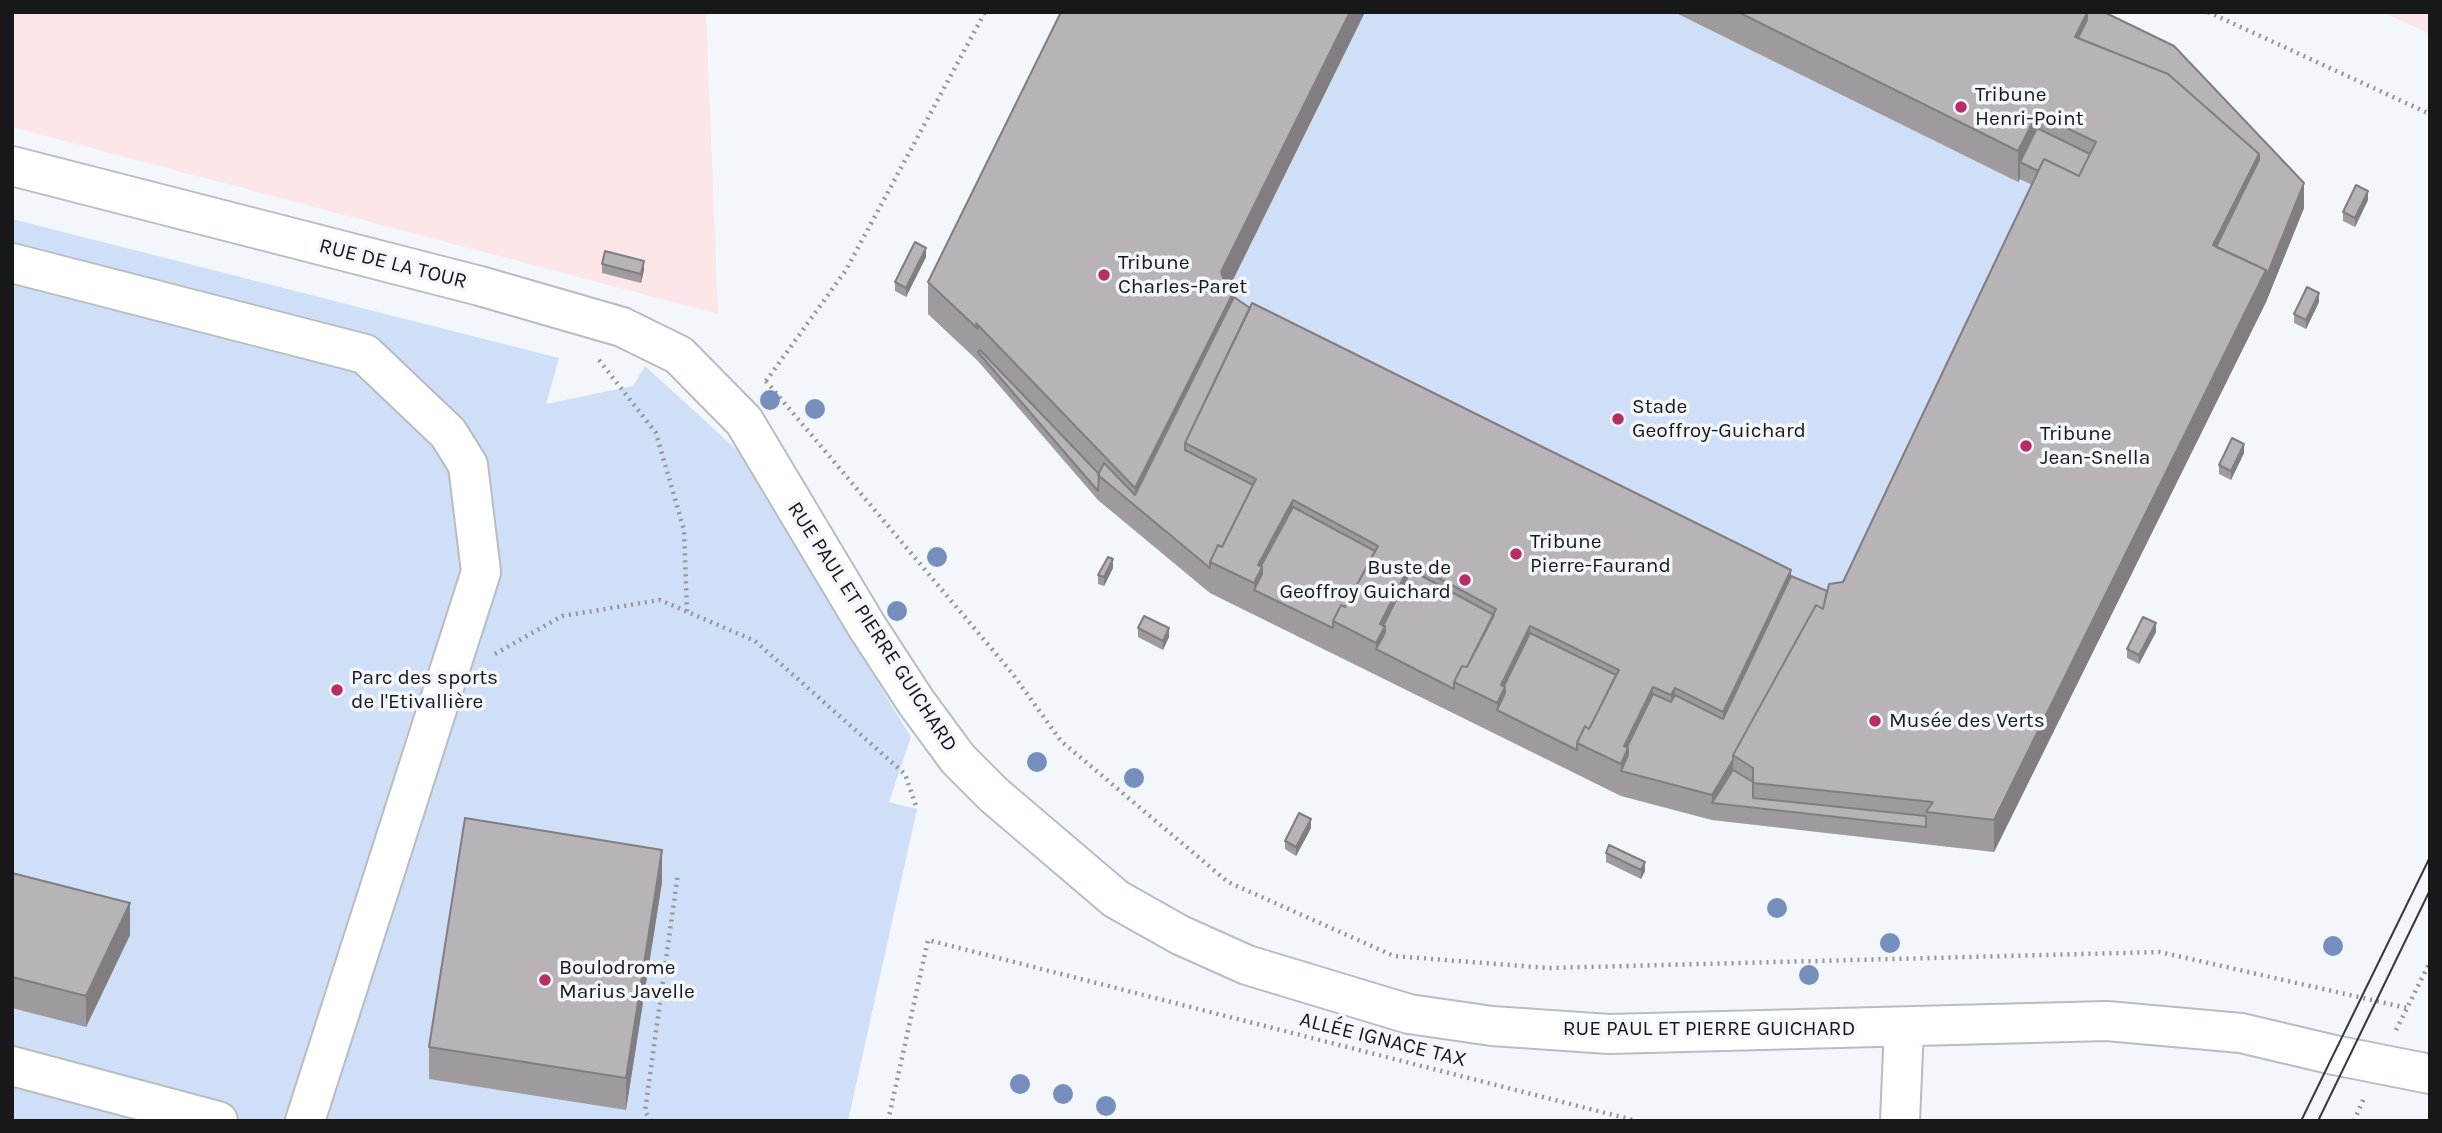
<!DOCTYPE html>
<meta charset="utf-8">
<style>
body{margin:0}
#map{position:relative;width:2442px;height:1133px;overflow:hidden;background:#f3f6fb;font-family:Karla,sans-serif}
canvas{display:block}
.frame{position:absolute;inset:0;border:14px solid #171819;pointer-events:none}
</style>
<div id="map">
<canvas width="2442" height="1133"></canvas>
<div class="frame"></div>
</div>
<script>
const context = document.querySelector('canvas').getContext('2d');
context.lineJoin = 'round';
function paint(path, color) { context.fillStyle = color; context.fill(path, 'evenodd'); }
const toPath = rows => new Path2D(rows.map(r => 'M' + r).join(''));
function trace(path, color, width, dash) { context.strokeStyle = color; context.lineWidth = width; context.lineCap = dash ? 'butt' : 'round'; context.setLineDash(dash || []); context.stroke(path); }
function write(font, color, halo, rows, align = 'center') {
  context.font = font + ' Karla,sans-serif'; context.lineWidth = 7; context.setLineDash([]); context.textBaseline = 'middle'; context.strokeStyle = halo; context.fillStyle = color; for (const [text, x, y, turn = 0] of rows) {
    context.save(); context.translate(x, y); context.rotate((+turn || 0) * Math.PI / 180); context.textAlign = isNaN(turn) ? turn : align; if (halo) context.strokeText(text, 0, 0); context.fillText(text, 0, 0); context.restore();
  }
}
paint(toPath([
 [12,12,706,12,718,314,12,127],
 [2382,12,2430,12,2430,34]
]), '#fce6e7');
paint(toPath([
 [1076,12,2085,12,2174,71,2304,208,2266,302,1994,852,1712,820,1621,796,1210,593,1098,500,979,362,928,314],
 [12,219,559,358,546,404,633,386,645,366,737,450,911,737,889,802,917,809,848,1121,12,1121]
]), '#d0dff8');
const minor = toPath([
 [12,166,480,286,622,327,679,355,744,421,866,625,916,702,958,759,994,795,1116,899,1180,935,1247,965,1409,1014,1492,1026,1609,1034,2107,1021,2241,1033,2334,1055,2430,1074],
 [12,263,365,354,448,433,468,465,481,572,305,1121],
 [12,1066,218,1121],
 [1900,1121,1904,1027]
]);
trace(minor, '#b9bcc1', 42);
trace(toPath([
 [2208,12,2430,114],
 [599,360,656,433,684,530,687,612],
 [766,381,1012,673,1061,741,1228,882,1394,956,1548,968,2160,952,2407,1008],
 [766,381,846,270,985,12],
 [495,654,562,616,660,600,755,641,905,774,917,809],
 [2396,1030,2430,962],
 [651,1121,645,1111,678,873],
 [888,1121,928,940,1637,1121],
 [2354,1121,2364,1098]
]), '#939599', 4.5, [2, 5]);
trace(minor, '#fff', 38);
trace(toPath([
 [2301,1121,2430,857],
 [2318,1121,2430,890]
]), '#393a3c', 2);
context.fillStyle = '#768fbc';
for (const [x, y] of [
 [770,400],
 [815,409],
 [937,557],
 [897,611],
 [1037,762],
 [1134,778],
 [1777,908],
 [1890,943],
 [2333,946],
 [1809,975],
 [1020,1084],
 [1063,1094],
 [1106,1106]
]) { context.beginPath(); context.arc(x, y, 10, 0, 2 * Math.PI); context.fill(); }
paint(toPath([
 [1061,12,1365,12,1229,288,1234,297,1250,308,1791,576,1827,591,1843,582,2032,185,2020,179,2018,182,1674,12,2104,12,2304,208,2266,302,1994,852,1712,820,1621,796,1210,593,1098,500,978,361,928,314,928,282],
 [2368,200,2355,227,2343,221,2343,212],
 [926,257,906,297,895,291,895,282],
 [602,264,644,270,641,283,602,273],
 [2319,302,2306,329,2294,323,2294,314],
 [2244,453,2231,480,2219,474,2219,465],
 [1113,568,1104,586,1098,584,1098,575],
 [1138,628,1169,637,1163,650,1138,637],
 [2156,632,2139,664,2127,658,2127,649],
 [1311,828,1296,856,1285,849,1285,841],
 [1606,853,1645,871,1641,879,1606,862],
 [12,873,130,935,86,1027,12,1008],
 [662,882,626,1110,429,1079,429,1047]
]), '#9e9a9d');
paint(toPath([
 [1350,12,1365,12,1221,304,1221,272],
 [2087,12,2087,45,2075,37],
 [2037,114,2037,146,2020,162,2020,179,2018,182,2018,151],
 [2259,154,2259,185,2223,257,2213,245],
 [2304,183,2304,208,2266,302,1994,852,1994,820],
 [2368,191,2368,200,2355,227,2355,218],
 [926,248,926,257,906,297,906,288],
 [644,261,644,270,641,283,641,274],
 [1234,291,1234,322,1135,505,1135,488],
 [2319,293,2319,302,2306,329,2306,320],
 [2244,444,2244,453,2231,480,2231,471],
 [1293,500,1293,532,1254,590,1254,583,1258,565],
 [1113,559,1113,568,1104,586,1104,577],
 [1411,563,1411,595,1376,649,1376,643,1380,624],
 [1791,570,1791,601,1723,744,1723,712],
 [2156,623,2156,632,2139,664,2139,655],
 [1530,626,1530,658,1497,710,1497,735,1497,703,1501,685],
 [1169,628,1169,637,1163,650,1163,641],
 [1653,687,1653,719,1621,771,1624,746],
 [1675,688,1675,720,1671,727,1671,695],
 [1733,760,1733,785,1712,803,1712,820,1712,795],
 [1311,819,1311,828,1296,856,1296,847],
 [662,850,662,882,626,1110,626,1078],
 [1645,862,1645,871,1641,879,1641,870],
 [130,903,130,935,86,1027,86,996]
]), '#817d80');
const building = toPath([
 [1061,12,1350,12,1221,272,1226,286,1234,291,1135,488,976,323,978,329,928,282,1061,12],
 [1738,12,2086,12,2087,13,2075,37,2168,74,2259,154,2213,245,2266,270,1994,820,1926,812,1933,802,1753,783,1753,768,1733,755,1816,605,1823,609,1829,584,1843,582,2044,159,2079,176,2096,142,2037,114,2018,151,1738,12],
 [2086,12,2104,12,2174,46,2304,183,2266,277,2266,270,2216,247,2259,160,2259,154,2168,74,2078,38,2087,20,2087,13,2086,12],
 [2037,128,2090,154,2079,176,2044,159,2038,171,2020,162,2037,128],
 [2356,185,2368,191,2355,218,2343,212,2356,185],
 [915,242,926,248,906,288,895,282,915,242],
 [605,251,644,261,641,274,602,264,605,251],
 [2307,287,2319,293,2306,320,2294,314,2307,287],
 [1234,297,1250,308,1185,443,1185,450,1253,485,1222,547,1218,545,1210,562,1210,568,1098,475,1104,463,1135,495,1234,297],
 [1252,303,1791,570,1723,712,1675,688,1671,695,1653,687,1624,746,1628,748,1621,764,1577,743,1585,726,1589,729,1619,670,1530,626,1501,685,1505,687,1497,703,1454,682,1462,666,1467,667,1496,609,1411,563,1380,624,1385,626,1376,643,1333,621,1341,605,1345,607,1378,546,1293,500,1258,565,1262,567,1254,583,1210,562,1218,545,1222,547,1256,479,1185,443,1252,303],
 [980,350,1099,474,1098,491,978,352,980,350],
 [2232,438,2244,444,2231,471,2219,465,2232,438],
 [1293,507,1375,551,1345,607,1341,605,1333,621,1333,628,1254,590,1262,574,1262,567,1261,566,1293,507],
 [1108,557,1113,559,1104,577,1098,575,1108,557],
 [1411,570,1494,615,1467,667,1462,666,1454,682,1454,689,1376,649,1385,633,1385,626,1383,626,1411,570],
 [1791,576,1827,591,1823,609,1816,605,1733,755,1733,760,1712,795,1621,771,1628,755,1628,748,1627,747,1653,694,1671,702,1675,695,1723,719,1791,576],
 [1144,616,1169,628,1163,641,1138,628,1144,616],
 [2143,617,2156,623,2139,655,2127,649,2143,617],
 [1530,633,1616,675,1589,729,1585,726,1577,743,1577,750,1497,710,1505,693,1505,687,1504,686,1530,633],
 [1733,770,1753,782,1753,798,1926,816,1926,827,1712,803,1733,770],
 [1299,813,1311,819,1296,847,1285,841,1299,813],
 [465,818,662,850,626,1078,429,1047,465,818],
 [1609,845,1645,862,1641,870,1606,853,1609,845],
 [12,873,130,903,86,996,12,977,12,873]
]);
paint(building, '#b8b3b7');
trace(building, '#817d80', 2);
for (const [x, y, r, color] of [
 [1961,107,7,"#b82d67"],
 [1104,275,7,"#b82d67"],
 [1618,419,7,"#b82d67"],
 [2026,446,7,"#b82d67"],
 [1516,554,7,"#b82d67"],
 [1465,580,7,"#b82d67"],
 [337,690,7,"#b82d67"],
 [1875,721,7,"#b82d67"],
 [545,980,7,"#b82d67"]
]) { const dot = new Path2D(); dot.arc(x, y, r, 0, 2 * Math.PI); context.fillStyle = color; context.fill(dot); trace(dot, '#f3f6fb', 2.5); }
write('21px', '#171819', '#f3f6fb', [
 ["Tribune",1975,95],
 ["Henri-Point",1975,119],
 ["Tribune",1118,263],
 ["Charles-Paret",1118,287],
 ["Stade",1632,407],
 ["Geoffroy-Guichard",1632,431],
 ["Tribune",2040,434],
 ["Jean-Snella",2040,458],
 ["Tribune",1530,542],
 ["Pierre-Faurand",1530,566],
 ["Buste de",1451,568,"right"],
 ["Geoffroy Guichard",1451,592,"right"],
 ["Parc des sports",351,678],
 ["de l'Etivallière",351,702],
 ["Musée des Verts",1889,721],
 ["Boulodrome",559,968],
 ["Marius Javelle",559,992]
], 'left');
write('21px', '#171819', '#f3f6fb', [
 ["RUE DE LA TOUR",393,264,14],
 ["RUE PAUL ET PIERRE GUICHARD",872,627,57],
 ["RUE PAUL ET PIERRE GUICHARD",1709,1029],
 ["ALLÉE IGNACE TAX",1383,1040,14]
]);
</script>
